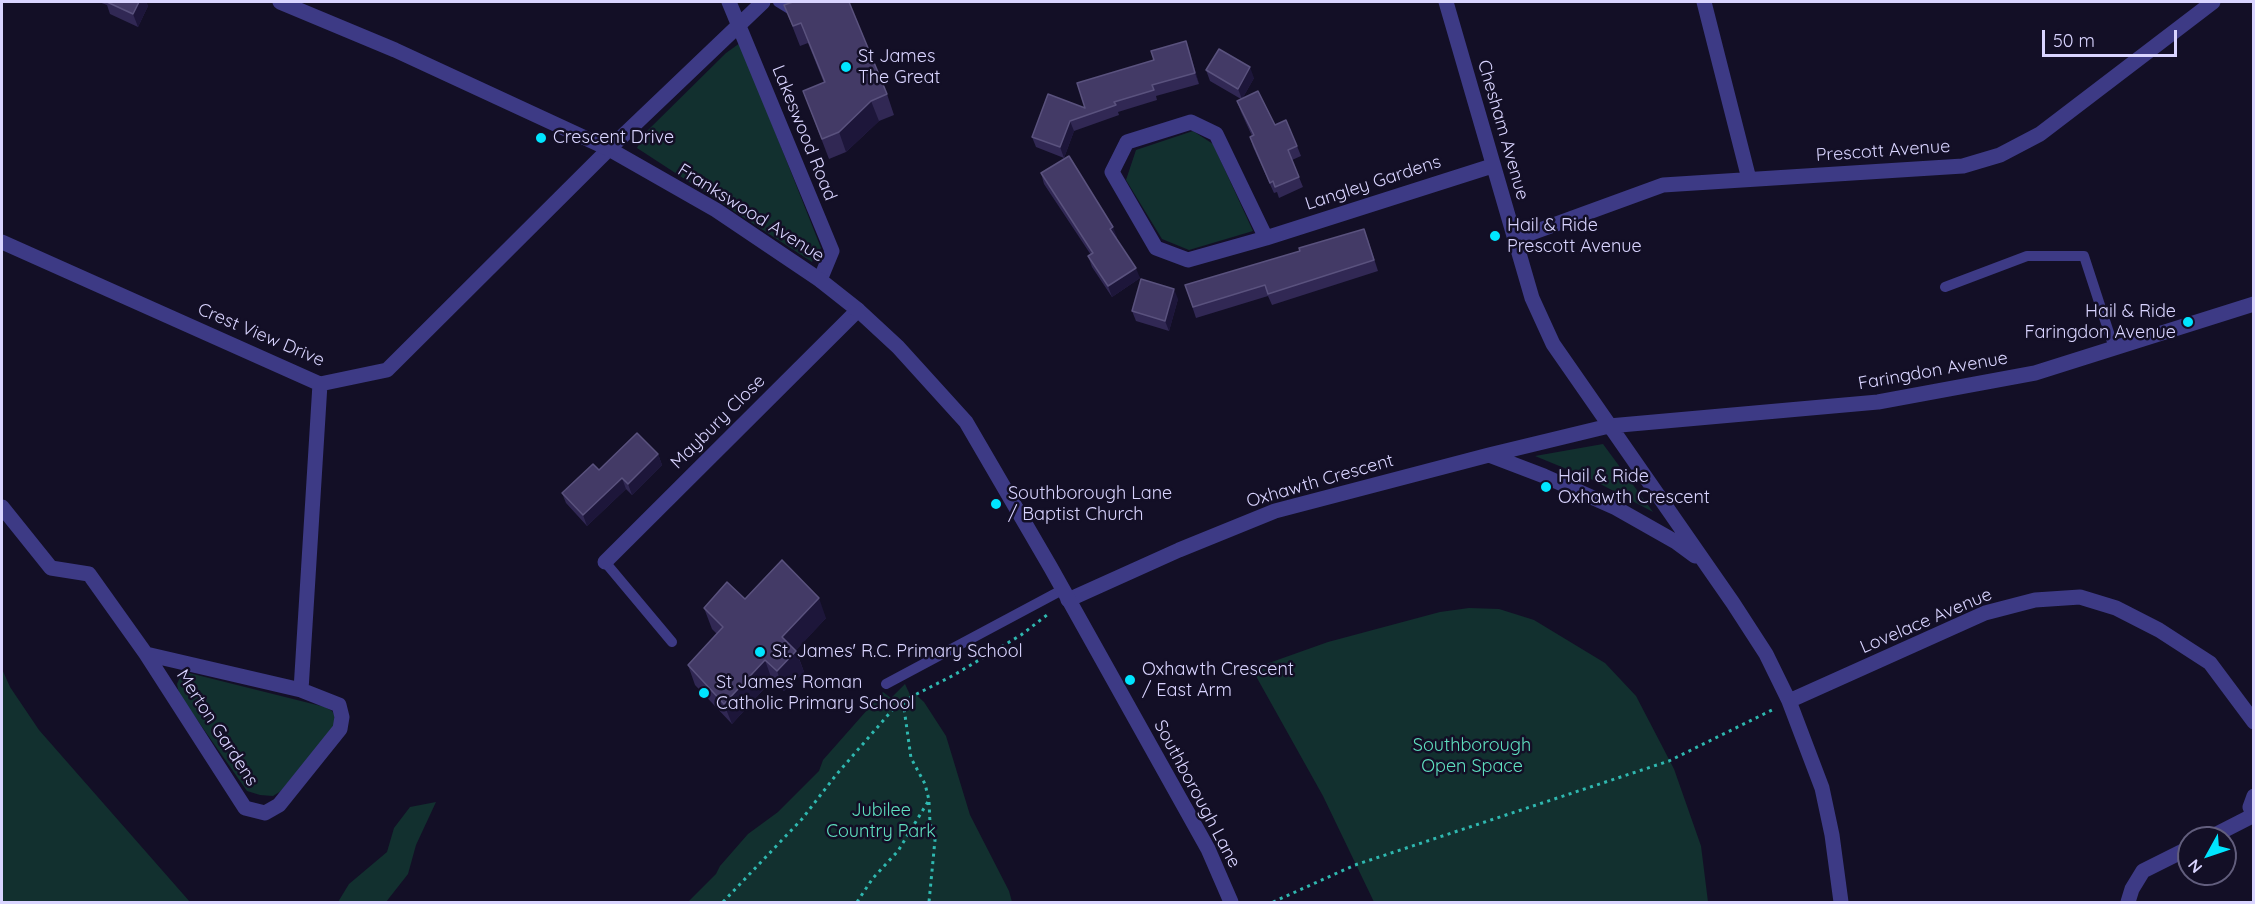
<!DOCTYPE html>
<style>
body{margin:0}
#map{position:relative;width:2255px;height:904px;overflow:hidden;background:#130f26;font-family:Quicksand,sans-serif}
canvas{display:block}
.frame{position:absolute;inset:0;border:3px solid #d9d4ff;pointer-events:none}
.north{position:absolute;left:2177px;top:826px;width:60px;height:60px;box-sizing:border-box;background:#130f26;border:2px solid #625e7d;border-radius:50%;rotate:230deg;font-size:16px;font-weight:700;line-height:24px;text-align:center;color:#d9d4ff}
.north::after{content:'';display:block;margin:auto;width:21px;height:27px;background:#00e5ff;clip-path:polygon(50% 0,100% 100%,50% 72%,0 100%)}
.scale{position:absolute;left:2042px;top:30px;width:135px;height:27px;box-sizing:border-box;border:3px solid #d9d4ff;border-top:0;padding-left:8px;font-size:18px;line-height:21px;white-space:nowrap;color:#d9d4ff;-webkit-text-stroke:4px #130f26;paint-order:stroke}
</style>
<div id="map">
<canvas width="2255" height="904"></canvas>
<div class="frame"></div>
<div class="north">N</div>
<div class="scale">50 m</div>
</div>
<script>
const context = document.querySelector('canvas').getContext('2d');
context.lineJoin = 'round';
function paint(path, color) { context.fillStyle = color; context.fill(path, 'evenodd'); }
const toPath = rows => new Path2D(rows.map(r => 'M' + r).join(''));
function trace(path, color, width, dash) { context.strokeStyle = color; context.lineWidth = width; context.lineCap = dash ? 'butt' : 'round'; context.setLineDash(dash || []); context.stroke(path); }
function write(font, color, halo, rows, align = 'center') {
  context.font = font + ' Quicksand,sans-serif'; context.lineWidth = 5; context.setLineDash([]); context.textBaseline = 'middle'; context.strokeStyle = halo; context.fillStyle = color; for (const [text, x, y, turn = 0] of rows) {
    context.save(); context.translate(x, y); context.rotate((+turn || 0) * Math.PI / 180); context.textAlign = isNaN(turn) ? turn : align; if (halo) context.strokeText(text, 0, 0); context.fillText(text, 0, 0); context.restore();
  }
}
paint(toPath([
 [740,43,821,248,812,262,637,148,644,134,726,53],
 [1193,131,1213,144,1253,231,1189,250,1162,239,1126,180,1136,150],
 [1603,444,1653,512,1591,479,1535,456],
 [1469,608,1499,609,1534,620,1605,663,1636,696,1674,769,1701,846,1708,902,1374,902,1323,796,1252,669,1328,642,1440,612],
 [2,669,10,687,39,730,190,902,2,902],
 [189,673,325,707,332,711,335,716,336,724,281,791,273,796,260,795,247,791,179,694,177,684,181,675],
 [905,684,911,697,913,692,924,702,946,736,970,815,1009,891,1012,902,688,902,716,874,720,866,748,834,778,812,819,771,823,760,883,692,891,698],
 [436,802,416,845,408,874,386,902,338,902,349,884,387,852,394,828,410,807]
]), '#12302f');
trace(toPath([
 [929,802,930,823,935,840,929,902],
 [723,902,802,819,836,775,895,707,903,701,954,675,1021,635,1047,615],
 [857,902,873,878,898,851,929,800,925,784,911,758,903,701],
 [1273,902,1355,865,1669,761,1774,709]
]), '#2fb8b0', 3, [3, 4.5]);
trace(toPath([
 [778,2,796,13],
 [1945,287,2027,256,2084,256,2114,348],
 [605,562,672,642],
 [886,684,1062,590]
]), '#3d3a85', 10);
trace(toPath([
 [729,2,832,251,820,280],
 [1446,2,1532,298,1553,344,1733,603,1766,654,1789,701,1822,788,1832,835,1841,902],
 [1704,2,1749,179],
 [1266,238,1216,134,1191,122,1127,142,1112,172,1156,248,1188,260,1266,238,1492,166],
 [1515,239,1663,185,1963,166,2000,155,2040,134,2213,2],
 [2,242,320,384,387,370,609,149,763,2],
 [1489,455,1544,476,1616,508,1676,542,1695,556],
 [2,507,51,568,89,574,146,654,301,690],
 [605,562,858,310],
 [1068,600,1179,550,1275,511,1489,455,1609,426,1878,402,2035,373,2254,304],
 [146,654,245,808,265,813,279,805,340,729,342,717,339,705,301,690,320,384],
 [1789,701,1985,613,2035,600,2080,597,2116,608,2159,630,2210,663,2254,722],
 [2254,796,2250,807,2254,817],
 [2209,838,2252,816],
 [2128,902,2132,889,2143,871,2189,848]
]), '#3d3a85', 15);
trace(toPath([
 [280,2,395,50,609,149,716,210,820,280,858,310,898,347,966,422,1051,568,1208,849,1231,902]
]), '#3d3a85', 15);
paint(toPath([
 [99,2,146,2,148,6,138,27,110,14,107,5],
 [784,5,887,94,894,115,879,121,846,152,829,159,803,91,824,83,808,43,800,46],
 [1186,41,1199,84,1156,96,1157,100,1118,112,1119,115,1074,131,1064,158,1036,147,1032,137,1085,108,1154,60],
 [1206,70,1254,78,1242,99,1275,125,1297,146,1301,156,1292,160,1303,187,1279,198,1277,192,1274,193,1253,147,1250,137,1252,136,1241,112,1237,101,1241,99,1210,81],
 [1041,173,1117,237,1116,238,1140,278,1112,297,1092,267,1088,256,1091,255,1044,184],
 [1368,240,1378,271,1272,305,1268,296,1196,318,1185,285],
 [1178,299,1169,331,1136,321,1132,311],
 [658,454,662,465,632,495,626,489,587,526,566,503,562,493,599,470],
 [745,599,826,618,796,650,804,672,784,691,772,680,732,724,695,685,688,665,717,634,712,629,704,608]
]), '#312854');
paint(toPath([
 [139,2,146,2,148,6,138,27,133,14],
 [1186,41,1190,52,1199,84,1195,73],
 [1250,67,1254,78,1242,99,1238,89],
 [871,101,879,121,846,152,839,132],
 [1070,121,1074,131,1064,158,1060,147],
 [1113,227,1117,237,1114,239,1110,229],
 [1136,268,1140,278,1112,297,1108,286],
 [1174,289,1178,299,1169,331,1165,321],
 [658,454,662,465,632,495,628,484],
 [622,478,626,489,587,526,583,515],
 [819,598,826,618,790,657,782,637],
 [796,651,804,672,784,691,777,671],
 [765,660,772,680,732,724,724,704]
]), '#1d163a');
const building = toPath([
 [107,2,139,2,133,14,107,2],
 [793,2,849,2,887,94,871,101,839,132,822,139,803,91,825,82,801,23,793,26,784,5,793,2],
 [1186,41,1195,73,1152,85,1154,90,1114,102,1116,105,1070,121,1060,147,1032,137,1048,94,1085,108,1077,83,1154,60,1151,51,1186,41],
 [1219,49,1250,67,1238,89,1206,70,1219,49],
 [1258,91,1275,125,1286,120,1297,146,1288,150,1299,177,1275,187,1273,181,1270,183,1250,137,1254,135,1237,101,1258,91],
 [1069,156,1113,227,1110,229,1136,268,1108,286,1088,256,1093,253,1041,173,1069,156],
 [1364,229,1374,260,1268,294,1265,285,1193,307,1185,285,1300,251,1299,248,1364,229],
 [1141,279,1174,289,1165,321,1132,311,1141,279],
 [637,433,658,454,628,484,622,478,583,515,562,493,593,464,599,470,637,433],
 [782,560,819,598,782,637,796,651,777,671,765,660,724,704,688,665,723,627,704,608,727,582,745,599,782,560]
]);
paint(building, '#433a66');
trace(building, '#5a527e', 1.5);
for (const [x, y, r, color] of [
 [846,67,6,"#00e5ff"],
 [541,138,6,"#00e5ff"],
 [1495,236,6,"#00e5ff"],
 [2188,322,6,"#00e5ff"],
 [1546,487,6,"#00e5ff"],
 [996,504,6,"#00e5ff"],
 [760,652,6,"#00e5ff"],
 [1130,680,6,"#00e5ff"],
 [704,693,6,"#00e5ff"]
]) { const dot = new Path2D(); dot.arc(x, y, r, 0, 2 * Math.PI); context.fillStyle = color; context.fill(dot); trace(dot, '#130f26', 2); }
write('18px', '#d9d4ff', '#130f26', [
 ["St James",858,57],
 ["The Great",858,78],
 ["Crescent Drive",553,138],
 ["Hail & Ride",1507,226],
 ["Prescott Avenue",1507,247],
 ["Hail & Ride",2176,312,"right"],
 ["Faringdon Avenue",2176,333,"right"],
 ["Hail & Ride",1558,477],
 ["Oxhawth Crescent",1558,498],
 ["Southborough Lane",1008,494],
 ["/ Baptist Church",1008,515],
 ["St. James' R.C. Primary School",772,652],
 ["Oxhawth Crescent",1142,670],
 ["/ East Arm",1142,691],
 ["St James' Roman",716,683],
 ["Catholic Primary School",716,704]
], 'left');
write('18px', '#d9d4ff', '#130f26', [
 ["Chesham Avenue",1503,130,74],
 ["Lakeswood Road",804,133,68],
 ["Prescott Avenue",1883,151,-4],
 ["Langley Gardens",1373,183,-18],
 ["Frankswood Avenue",751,213,32],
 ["Crest View Drive",261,335,23],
 ["Faringdon Avenue",1933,371,-10],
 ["Maybury Close",718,422,-45],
 ["Oxhawth Crescent",1320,481,-16],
 ["Lovelace Avenue",1926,621,-23],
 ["Merton Gardens",217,728,57],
 ["Southborough Lane",1197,794,62]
]);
write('18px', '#5fe0c0', '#130f26', [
 ["Southborough",1472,746],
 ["Open Space",1472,767],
 ["Jubilee",881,811],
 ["Country Park",881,832]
]);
</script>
